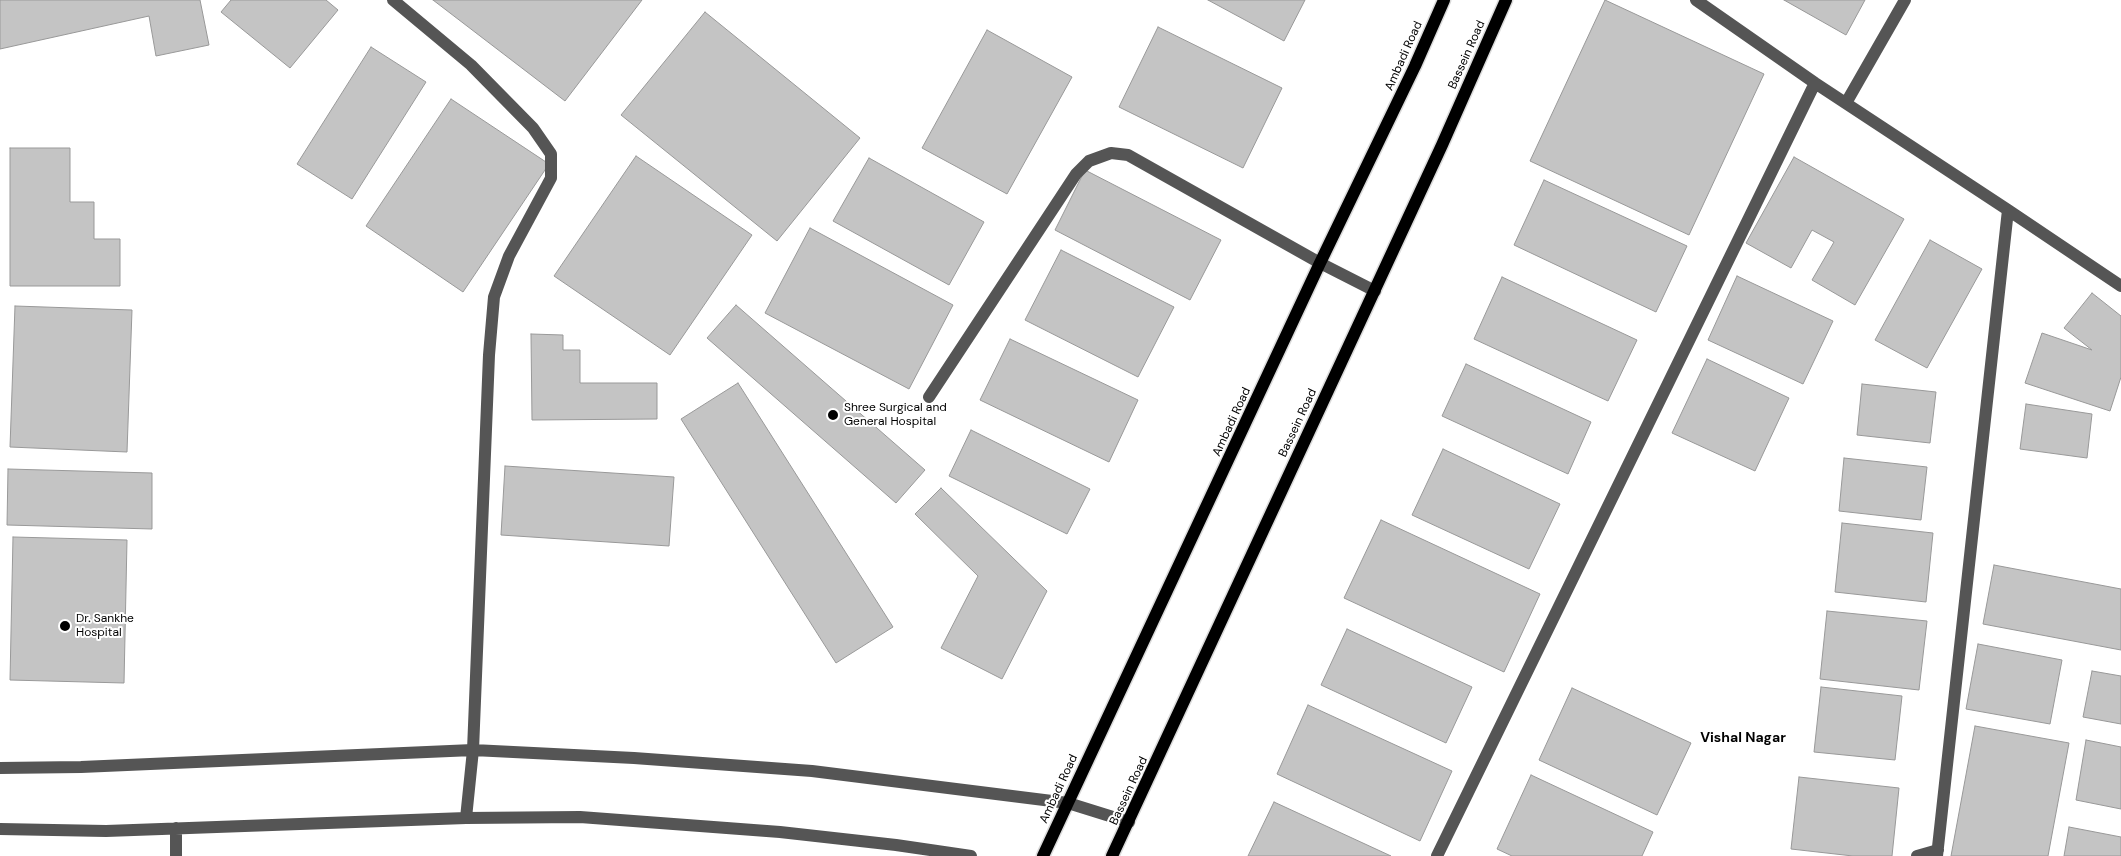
<!DOCTYPE html>
<style>
body{margin:0}
canvas{display:block;background:#fff}
</style>
<canvas width="2121" height="856"></canvas>
<script>
const context = document.querySelector('canvas').getContext('2d');
context.lineJoin = 'round';
function paint(path, color) { context.fillStyle = color; context.fill(path, 'evenodd'); }
const toPath = rows => new Path2D(rows.map(r => 'M' + r).join(''));
function trace(path, color, width, dash) { context.strokeStyle = color; context.lineWidth = width; context.lineCap = dash ? 'butt' : 'round'; context.setLineDash(dash || []); context.stroke(path); }
function write(font, color, halo, rows, align = 'center') {
  context.font = font + ' "DM Sans",sans-serif'; context.lineWidth = 4; context.setLineDash([]); context.textBaseline = 'middle'; context.strokeStyle = halo; context.fillStyle = color; for (const [text, x, y, turn = 0] of rows) {
    context.save(); context.translate(x, y); context.rotate((+turn || 0) * Math.PI / 180); context.textAlign = isNaN(turn) ? turn : align; if (halo) context.strokeText(text, 0, 0); context.fillText(text, 0, 0); context.restore();
  }
}
const building = toPath([
 [0,0,200,0,209,45,156,56,149,16,0,49,0,0],
 [231,0,326,0,338,10,290,68,221,12,231,0],
 [433,0,642,0,565,101,433,0],
 [1208,0,1305,0,1284,41,1208,0],
 [1605,0,1764,74,1689,235,1530,161,1605,0],
 [1784,0,1865,0,1846,35,1784,0],
 [705,12,860,138,777,241,621,115,705,12],
 [1158,27,1282,88,1243,168,1119,107,1158,27],
 [987,30,1072,77,1007,194,922,148,987,30],
 [371,47,426,82,352,199,297,164,371,47],
 [451,99,549,164,463,292,366,226,451,99],
 [10,148,70,148,70,202,94,202,94,239,120,239,120,286,10,286,10,148],
 [636,156,752,235,670,355,554,276,636,156],
 [1794,157,1904,219,1855,305,1812,280,1834,242,1812,230,1791,268,1746,243,1794,157],
 [869,158,984,222,949,285,833,221,869,158],
 [1085,170,1221,240,1190,300,1055,230,1085,170],
 [1544,180,1687,246,1656,312,1514,245,1544,180],
 [810,228,953,305,909,389,765,313,810,228],
 [1930,240,1982,269,1927,368,1875,340,1930,240],
 [1061,250,1174,307,1138,377,1025,320,1061,250],
 [1737,276,1833,321,1803,384,1708,340,1737,276],
 [1502,277,1637,340,1608,401,1474,339,1502,277],
 [2092,293,2121,316,2121,377,2110,411,2025,383,2042,333,2092,350,2064,328,2092,293],
 [736,305,925,470,896,503,707,338,736,305],
 [15,306,132,310,127,452,10,447,15,306],
 [531,334,563,335,563,350,580,350,580,383,657,383,657,419,532,420,531,334],
 [1010,339,1138,400,1109,462,980,400,1010,339],
 [1707,359,1789,398,1755,471,1672,433,1707,359],
 [1466,364,1591,422,1568,474,1442,416,1466,364],
 [738,383,893,627,836,663,681,419,738,383],
 [1862,384,1936,392,1930,443,1857,435,1862,384],
 [2026,404,2092,414,2087,458,2020,449,2026,404],
 [971,430,1090,489,1067,534,949,476,971,430],
 [1443,449,1560,504,1529,569,1412,515,1443,449],
 [1844,458,1927,467,1921,520,1839,511,1844,458],
 [505,466,674,477,669,546,501,535,505,466],
 [8,469,152,473,152,529,7,525,8,469],
 [941,488,1047,591,1002,679,941,648,978,576,915,514,941,488],
 [1381,520,1540,594,1504,672,1344,598,1381,520],
 [1842,523,1933,533,1926,602,1835,592,1842,523],
 [13,537,127,540,124,683,10,680,13,537],
 [1994,565,2121,589,2121,650,1983,624,1994,565],
 [1827,611,1927,621,1919,690,1820,679,1827,611],
 [1347,629,1472,687,1446,743,1321,685,1347,629],
 [1978,644,2062,660,2050,724,1966,709,1978,644],
 [2092,671,2121,676,2121,724,2083,717,2092,671],
 [1821,687,1902,696,1895,760,1814,752,1821,687],
 [1572,688,1691,743,1657,815,1539,760,1572,688],
 [1308,705,1452,771,1420,841,1277,774,1308,705],
 [1975,726,2069,743,2048,856,1951,856,1975,726],
 [2086,740,2121,747,2121,809,2076,800,2086,740],
 [1531,775,1653,832,1642,856,1512,856,1497,849,1531,775],
 [1799,777,1899,788,1892,856,1853,856,1791,849,1799,777],
 [1274,802,1391,856,1248,856,1274,802],
 [2069,827,2121,837,2121,856,2064,856,2069,827]
]);
paint(building, '#c4c4c4');
trace(building, '#999', 1);
const major = toPath([
 [1043,856,1320,263,1415,66,1444,0],
 [1112,856,1442,145,1506,0]
]);
trace(major, '#dbdbdb', 15);
trace(toPath([
 [393,0,471,65,533,128,551,154,551,178,509,256,494,297,489,355,473,750,466,818],
 [1696,0,1815,83,2008,210,2121,286],
 [1846,103,1905,0],
 [929,397,1076,174,1089,161,1111,153,1128,155,1320,263,1375,291],
 [0,768,81,767,473,750,634,758,812,771,1068,803,1129,822],
 [0,829,106,831,466,818,580,817,780,832,896,845,971,856],
 [176,856,176,828],
 [1437,856,1815,83],
 [1917,856,1938,850],
 [1937,856,2008,210]
]), '#555', 12);
trace(major, '#000', 12);
for (const [x, y, r, color] of [
 [833,415,6,"#000"],
 [65,626,6,"#000"]
]) { const dot = new Path2D(); dot.arc(x, y, r, 0, 2 * Math.PI); context.fillStyle = color; context.fill(dot); trace(dot, '#fff', 2); }
write('12px', '#000', '#fff', [
 ["Bassein Road",1467,55,-66],
 ["Ambadi Road",1404,56,-66],
 ["Ambadi Road",1232,422,-65],
 ["Bassein Road",1298,423,-65],
 ["Ambadi Road",1059,789,-65],
 ["Bassein Road",1129,791,-65]
]);
write('12px', '#000', '#fff', [
 ["Shree Surgical and",844,408],
 ["General Hospital",844,422],
 ["Dr. Sankhe",76,619],
 ["Hospital",76,633]
], 'left');
write('bold 14px', '#000', '#fff', [
 ["Vishal Nagar",1743,738]
]);
</script>
